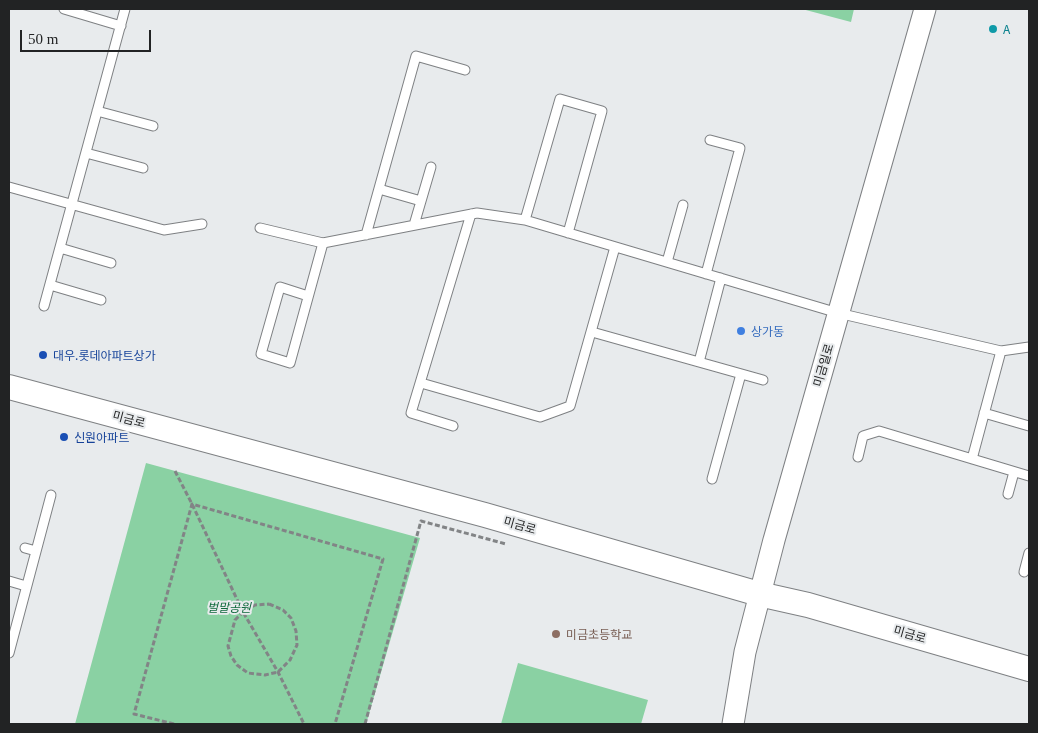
<!DOCTYPE html>
<meta charset="utf-8">
<style>
body{margin:0}
#map{position:relative;width:1038px;height:733px;overflow:hidden;background:#e8ebed;font-family:Georgia,serif}
canvas{display:block}
.frame{position:absolute;inset:0;border:10px solid #222324;pointer-events:none}
.scale{position:absolute;left:20px;top:30px;width:131px;height:22px;box-sizing:border-box;border:2px solid #222324;border-top:0;padding-left:6px;font-size:15px;line-height:18px;white-space:nowrap;color:#222324;-webkit-text-stroke:4px #e8ebed;paint-order:stroke}
</style>
<div id="map">
<canvas width="1038" height="733"></canvas>
<div class="frame"></div>
<div class="scale">50 m</div>
</div>
<script>
const context = document.querySelector('canvas').getContext('2d');
context.lineJoin = 'round';
function paint(path, color) { context.fillStyle = color; context.fill(path, 'evenodd'); }
const toPath = rows => new Path2D(rows.map(r => 'M' + r).join(''));
function trace(path, color, width, dash) { context.strokeStyle = color; context.lineWidth = width; context.lineCap = dash ? 'butt' : 'round'; context.setLineDash(dash || []); context.stroke(path); }
function write(font, color, halo, rows, align = 'center') {
  context.font = font + ' Georgia,"Noto Sans KR",serif'; context.lineWidth = 4; context.setLineDash([]); context.textBaseline = 'middle'; context.strokeStyle = halo; context.fillStyle = color; for (const [text, x, y, turn = 0] of rows) {
    context.save(); context.translate(x, y); context.rotate((+turn || 0) * Math.PI / 180); context.textAlign = isNaN(turn) ? turn : align; if (halo) context.strokeText(text, 0, 0); context.fillText(text, 0, 0); context.restore();
  }
}
paint(toPath([
 [802,9,854,9,851,22],
 [146,463,420,538,366,724,75,724],
 [518,663,648,700,641,724,501,724]
]), '#8ad1a3');
const service = toPath([
 [64,9,121,26],
 [97,111,153,126],
 [86,153,143,168],
 [9,187,164,230,202,224],
 [379,189,421,201],
 [525,220,560,99,602,111,568,233],
 [414,225,431,167],
 [260,228,323,243,477,213,525,220,838,313,1001,351,1029,347],
 [366,235,416,56,465,70],
 [60,248,111,263],
 [667,262,683,205],
 [706,274,740,148,710,140],
 [50,285,101,300],
 [308,296,280,287,261,354,290,363,323,243],
 [44,306,125,9],
 [592,332,763,380],
 [699,362,721,278],
 [421,383,540,417,570,406,615,247],
 [984,413,1029,426],
 [453,426,411,413,471,214],
 [858,457,863,436,879,431,1029,476],
 [972,459,1001,351],
 [712,479,741,374],
 [1008,494,1014,472],
 [25,548,36,551],
 [1024,572,1029,553],
 [9,581,26,586],
 [9,653,51,495]
]);
const tertiary = toPath([
 [733,724,745,652,774,540,925,9]
]);
const secondary = toPath([
 [9,387,485,515,759,594,808,605,1029,669]
]);
trace(service, '#7e8083', 11);
trace(tertiary, '#7e8083', 23);
trace(secondary, '#7e8083', 26);
trace(toPath([
 [175,471,192,504,243,612,278,672,304,724],
 [269,604,283,610,291,618,296,631,297,645,290,660,278,672,265,675,248,673,237,665,231,656,228,646,235,620,243,612,255,605,269,604],
 [174,724,134,714,192,504,383,559,335,724],
 [365,724,421,521,506,544]
]), '#828486', 3, [5, 2.5]);
trace(service, '#fff', 9);
trace(tertiary, '#fff', 21);
trace(secondary, '#fff', 24);
for (const [x, y, r, color] of [
 [993,29,5,"#0f9aa8"],
 [741,331,5,"#3f7fe0"],
 [43,355,5,"#1a4fb4"],
 [64,437,5,"#1a4fb4"],
 [556,634,5,"#8d6e63"]
]) { const dot = new Path2D(); dot.arc(x, y, r, 0, 2 * Math.PI); context.fillStyle = color; context.fill(dot); trace(dot, '#e8ebed', 2); }
write('12px', '#0d838f', '#e8ebed', [
 ["A",1003,29]
], 'left');
write('12px', '#366cbe', '#e8ebed', [
 ["상가동",751,331]
], 'left');
write('12px', '#164399', '#e8ebed', [
 ["대우.롯데아파트상가",53,355],
 ["신원아파트",74,437]
], 'left');
write('12px', '#222324', '#e8ebed', [
 ["미금일로",823,365,-74],
 ["미금로",129,419,15],
 ["미금로",520,525,16],
 ["미금로",910,634,16]
]);
write('italic 12px', '#0e693c', '#e8ebed', [
 ["벌말공원",229,607]
]);
write('12px', '#785e54', '#e8ebed', [
 ["미금초등학교",566,634]
], 'left');
</script>
